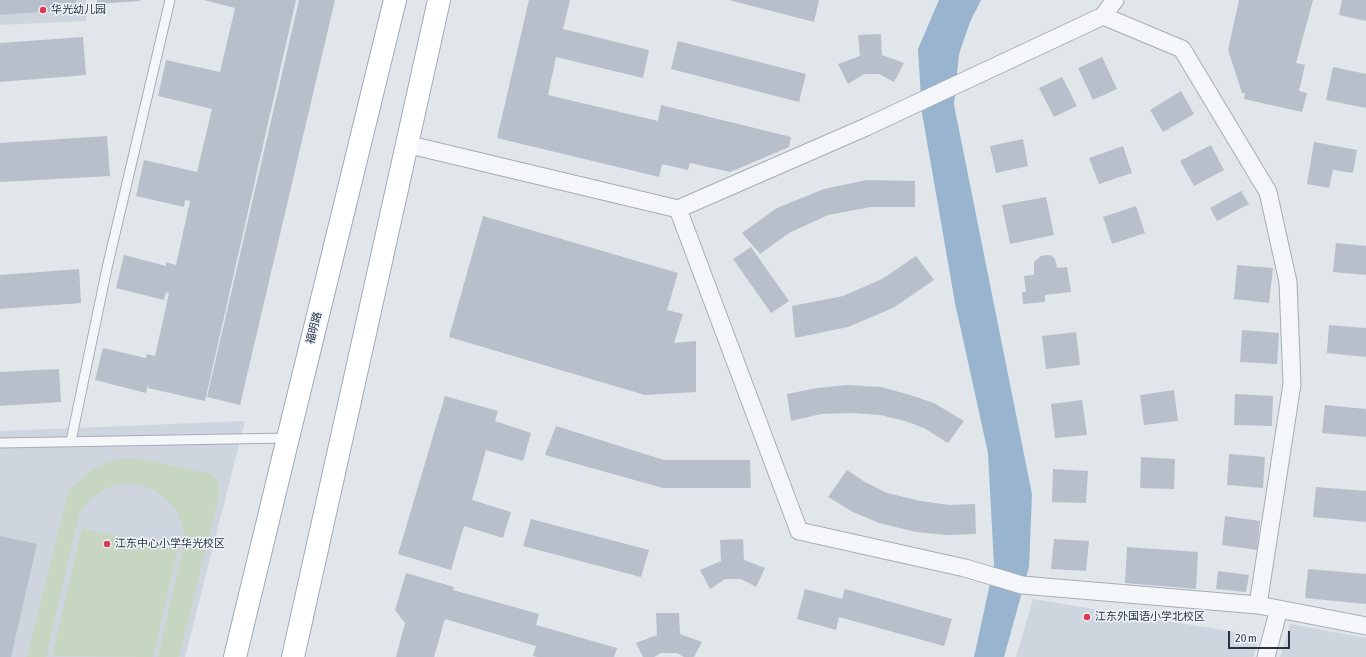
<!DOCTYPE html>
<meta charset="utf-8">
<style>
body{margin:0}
#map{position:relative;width:1366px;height:657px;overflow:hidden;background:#e1e6eb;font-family:"Asap Condensed",sans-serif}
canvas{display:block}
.scale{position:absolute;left:1228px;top:631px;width:62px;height:18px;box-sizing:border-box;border:2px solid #273345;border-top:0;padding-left:5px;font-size:12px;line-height:14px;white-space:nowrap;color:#273345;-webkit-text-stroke:3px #f1f4f8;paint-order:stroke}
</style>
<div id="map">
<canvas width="1366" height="657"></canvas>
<div class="scale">20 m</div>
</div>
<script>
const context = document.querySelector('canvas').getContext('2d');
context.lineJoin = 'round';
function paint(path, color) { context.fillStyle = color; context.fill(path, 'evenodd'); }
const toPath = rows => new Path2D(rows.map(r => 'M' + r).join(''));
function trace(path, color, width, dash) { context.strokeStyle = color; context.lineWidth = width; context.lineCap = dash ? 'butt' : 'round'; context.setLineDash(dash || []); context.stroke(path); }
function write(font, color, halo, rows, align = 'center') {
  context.font = font + ' "Asap Condensed","Noto Sans SC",sans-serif'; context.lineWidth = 3; context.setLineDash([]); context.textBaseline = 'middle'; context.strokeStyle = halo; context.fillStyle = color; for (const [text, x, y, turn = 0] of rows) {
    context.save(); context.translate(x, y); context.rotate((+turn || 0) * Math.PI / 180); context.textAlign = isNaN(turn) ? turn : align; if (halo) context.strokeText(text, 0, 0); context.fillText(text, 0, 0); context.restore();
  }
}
paint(toPath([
 [0,0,86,0,86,21,0,25],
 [245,421,185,657,0,657,0,431],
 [1033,599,1259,636,1253,657,1016,657],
 [1290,624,1366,638,1366,657,1280,657]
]), '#cfd5de');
paint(toPath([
 [137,458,211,474,217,480,219,487,219,496,179,657,158,657,185,539,184,532,178,513,167,500,154,490,140,484,121,483,101,491,86,504,79,515,46,657,27,657,69,490,92,470,106,463,120,459],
 [82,528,178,550,153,657,52,656]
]), '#c7d6c1');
paint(toPath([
 [939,0,981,0,970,22,959,54,954,105,1032,494,1029,567,1004,657,974,657,994,565,988,453,955,303,922,113,918,49]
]), '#99b4cf');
paint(toPath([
 [0,0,76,0,77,9,0,15],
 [97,0,140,0,140,1,97,4],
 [204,0,296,0,205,401,148,388,148,384,146,393,95,380,103,348,146,358,147,354,155,356,169,293,166,292,164,300,116,288,124,255,166,266,166,262,176,265,190,201,185,200,184,207,136,196,144,160,197,172,212,109,158,96,166,60,220,72,235,8],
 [299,0,335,0,240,405,207,397],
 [529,0,570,0,563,29,649,50,643,78,556,57,548,95,658,121,661,105,791,137,789,147,730,172,690,163,688,170,662,164,659,177,497,138],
 [729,0,819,0,814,22],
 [1239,0,1313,0,1296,63,1305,65,1299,91,1307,93,1302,112,1244,99,1245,93,1242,93,1228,50],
 [1342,0,1366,0,1366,21,1339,15],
 [881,34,882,55,904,63,894,82,879,74,864,74,848,84,838,64,860,56,858,35],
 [83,37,86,75,0,82,0,43],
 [678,41,806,74,799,102,671,69],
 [1102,57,1117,89,1093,100,1078,68],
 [1333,67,1366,74,1366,108,1326,100],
 [1062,77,1077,106,1054,117,1039,88],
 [1181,91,1194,114,1163,132,1150,110],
 [107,136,110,176,0,182,0,143],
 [1023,139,1028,166,996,173,990,146],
 [1314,142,1357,150,1353,173,1333,170,1329,188,1307,184],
 [1211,145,1224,170,1194,186,1180,161],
 [1123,146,1132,173,1099,184,1089,158],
 [867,180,915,181,915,207,871,207,828,215,789,233,760,254,742,233,777,208,824,189],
 [1241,191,1249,204,1217,221,1210,208],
 [1046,197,1054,235,1010,244,1002,205],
 [1136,206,1145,233,1112,244,1103,217],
 [483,216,678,273,667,310,683,314,674,343,696,341,696,392,645,395,449,337],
 [1336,243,1366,246,1366,275,1333,272],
 [751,247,789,301,771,313,733,259],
 [1048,255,1052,256,1055,259,1057,268,1067,267,1071,292,1045,295,1045,302,1023,304,1022,292,1026,292,1024,276,1034,275,1034,262,1041,256],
 [916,256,934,280,893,308,848,327,795,338,792,306,843,296,882,279],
 [1237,265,1273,268,1269,303,1234,299],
 [79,269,81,303,0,309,0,275],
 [1329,325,1366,328,1366,357,1327,353],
 [1242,330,1279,333,1277,364,1240,362],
 [1076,332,1080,365,1046,369,1042,336],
 [59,369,61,402,0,406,0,372],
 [847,385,881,387,910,395,934,403,964,421,948,443,924,428,905,421,880,415,850,413,821,414,791,421,787,394,817,388],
 [1174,390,1178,421,1144,425,1140,395],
 [1235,394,1273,396,1272,426,1234,425],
 [445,396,498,411,495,421,531,433,523,461,486,450,472,500,511,512,503,538,464,526,451,570,398,554],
 [1082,400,1087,435,1055,438,1051,404],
 [1325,405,1366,409,1366,437,1322,433],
 [556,426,664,460,750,460,751,488,663,488,545,455],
 [1229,454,1265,457,1263,488,1227,485],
 [1141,457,1175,459,1174,489,1140,488],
 [1053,469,1088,471,1086,503,1052,502],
 [847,470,865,482,887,493,921,501,949,505,975,504,976,534,948,535,916,532,879,523,853,512,828,497],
 [1316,487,1366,491,1366,522,1313,517],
 [1225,516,1260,521,1257,550,1222,545],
 [531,519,649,550,641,577,523,546],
 [0,536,37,544,11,657,0,657],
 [743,539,744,560,765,568,756,587,741,579,725,579,710,589,700,570,721,561,720,540],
 [1054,539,1089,541,1086,571,1051,569],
 [1127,547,1198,552,1196,589,1125,583],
 [1308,569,1366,574,1366,604,1305,598],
 [1218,571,1249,575,1246,592,1216,589],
 [406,573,454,587,453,590,539,614,536,625,617,648,614,657,537,657,533,656,536,646,445,619,434,657,396,657,405,623,395,610],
 [805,589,842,599,845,589,952,619,944,646,839,617,836,630,797,619],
 [656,613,679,613,680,634,702,642,694,657,684,657,677,653,661,653,654,657,643,657,636,643,657,635]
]), '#b8bfca');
const service = toPath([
 [71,441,107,268,170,0],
 [0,443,288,438]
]);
const minor = toPath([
 [1103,16,1182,49,1268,192,1288,282,1292,384,1258,605],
 [406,144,678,209,866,127,1103,16,1115,0],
 [678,209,799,531,965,568,1022,585,1258,605,1366,626],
 [1266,657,1279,609]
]);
const primary = toPath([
 [235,657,288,438,395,0],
 [293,657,439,0]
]);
trace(service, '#a5adb6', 11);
trace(minor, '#a5adb6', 19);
trace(primary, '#9faab9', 24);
trace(service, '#f5f6f9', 9);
trace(minor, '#f5f6f9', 17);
trace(primary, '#fff', 22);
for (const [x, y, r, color] of [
 [43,10,4,"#dd3955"],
 [107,544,4,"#dd3955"],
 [1087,617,4,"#dd3955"]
]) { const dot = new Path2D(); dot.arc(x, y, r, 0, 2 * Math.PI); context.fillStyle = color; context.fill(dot); trace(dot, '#f1f4f8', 1.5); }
write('11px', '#273345', '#f1f4f8', [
 ["华光幼儿园",51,10],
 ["江东中心小学华光校区",115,544],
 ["江东外国语小学北校区",1095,617]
], 'left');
write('11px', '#273345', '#f1f4f8', [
 ["福明路",314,328,-76]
]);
</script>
